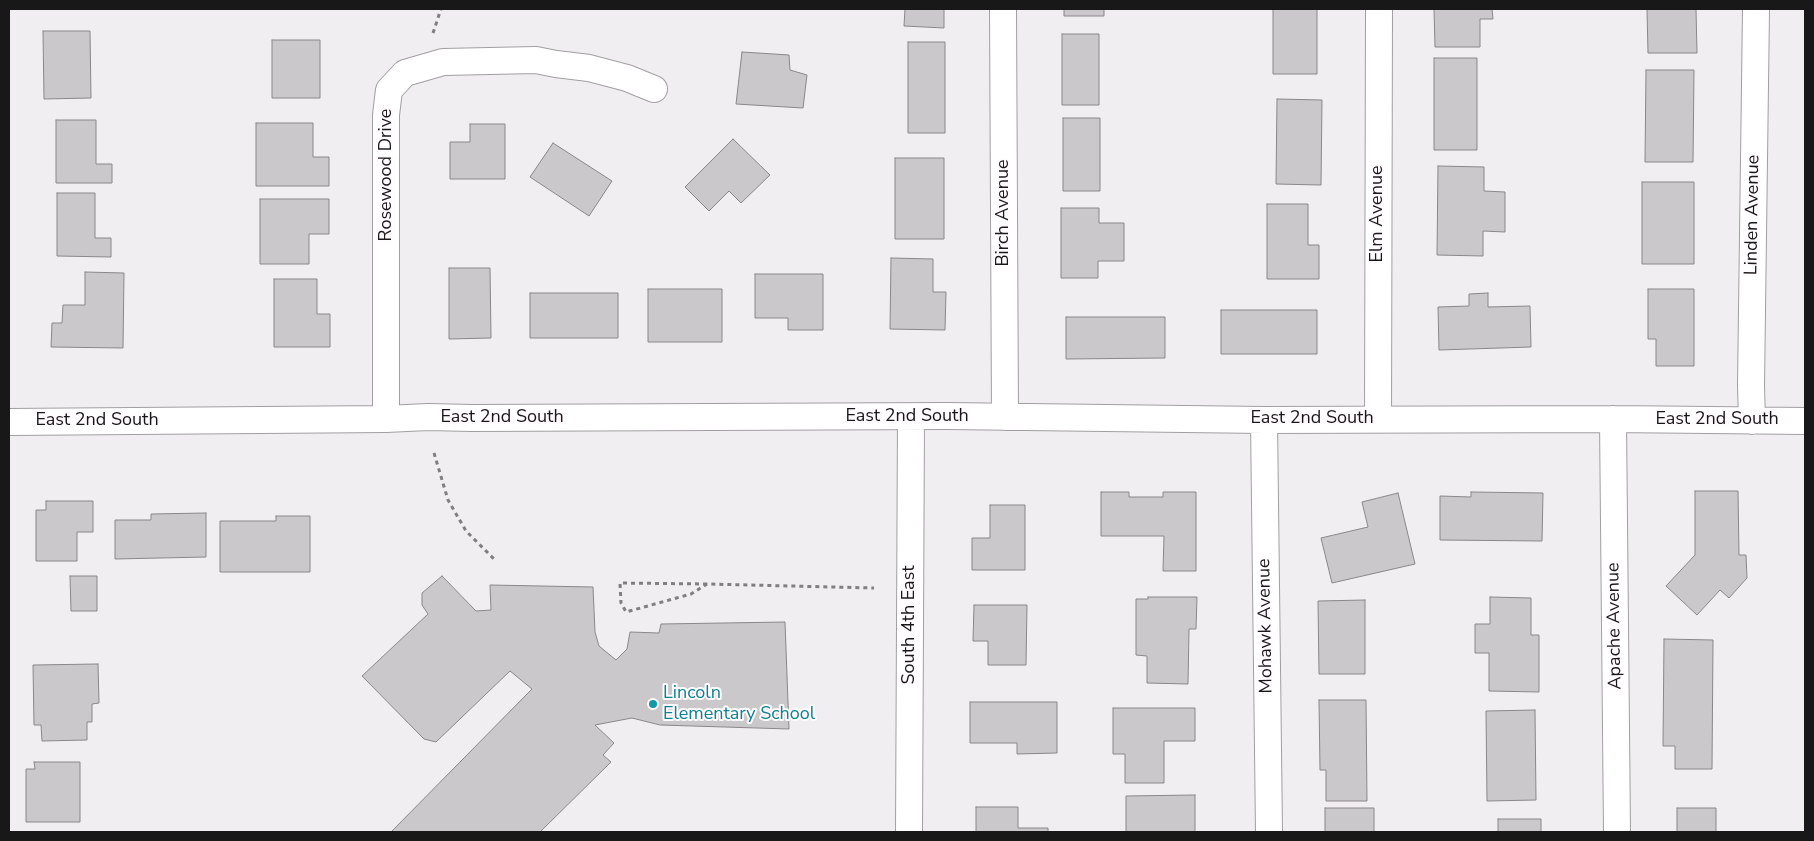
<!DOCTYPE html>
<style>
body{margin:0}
#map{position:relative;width:1814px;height:841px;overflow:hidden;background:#f1eef1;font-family:"Nunito Sans",sans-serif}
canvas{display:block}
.frame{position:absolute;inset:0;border:10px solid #191819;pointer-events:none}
</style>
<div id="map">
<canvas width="1814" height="841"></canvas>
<div class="frame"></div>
</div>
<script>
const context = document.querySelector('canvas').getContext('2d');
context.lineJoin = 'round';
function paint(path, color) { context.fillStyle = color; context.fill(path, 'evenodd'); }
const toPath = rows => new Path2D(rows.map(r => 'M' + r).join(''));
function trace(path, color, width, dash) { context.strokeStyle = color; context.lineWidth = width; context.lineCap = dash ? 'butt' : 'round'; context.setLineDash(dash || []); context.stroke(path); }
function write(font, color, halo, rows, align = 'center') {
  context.font = font + ' "Nunito Sans",sans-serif'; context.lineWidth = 4; context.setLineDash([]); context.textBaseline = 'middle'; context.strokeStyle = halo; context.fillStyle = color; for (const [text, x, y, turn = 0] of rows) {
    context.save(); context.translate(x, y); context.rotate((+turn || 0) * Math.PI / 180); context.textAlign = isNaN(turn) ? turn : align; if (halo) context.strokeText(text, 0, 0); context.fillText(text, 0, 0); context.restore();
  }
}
const building = toPath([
 [905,9,944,9,944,28,904,26,905,9],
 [1064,9,1104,9,1104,16,1064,16,1064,9],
 [1273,9,1317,9,1317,74,1273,74,1273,9],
 [1434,9,1492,9,1493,19,1480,19,1480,47,1435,47,1434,9],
 [1647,9,1696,9,1697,53,1648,53,1647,9],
 [43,31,90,31,91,98,44,99,43,31],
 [1062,34,1099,34,1099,105,1062,105,1062,34],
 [272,40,320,40,320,98,272,98,272,40],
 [908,42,945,42,945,133,908,133,908,42],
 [742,52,789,55,790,70,807,75,803,108,736,104,742,52],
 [1434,58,1477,58,1477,150,1434,150,1434,58],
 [1646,70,1694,70,1693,162,1645,162,1646,70],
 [1277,99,1322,100,1321,185,1276,184,1277,99],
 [1063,118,1100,118,1100,191,1063,191,1063,118],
 [56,120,96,120,96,164,112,164,112,183,56,183,56,120],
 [256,123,313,123,313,157,329,157,329,186,256,186,256,123],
 [470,124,505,124,505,179,450,179,450,142,470,142,470,124],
 [733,139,770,175,741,203,729,191,709,211,685,187,733,139],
 [553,143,612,181,589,216,530,177,553,143],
 [895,158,944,158,944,239,895,239,895,158],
 [1438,166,1484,167,1484,191,1505,192,1505,232,1483,231,1483,256,1437,255,1438,166],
 [1642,182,1694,182,1694,264,1642,264,1642,182],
 [57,193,95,193,95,238,111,238,111,257,57,256,57,193],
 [260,199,329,199,329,234,309,234,309,264,260,264,260,199],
 [1267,204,1308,204,1308,245,1319,245,1319,279,1267,279,1267,204],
 [1061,208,1099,208,1099,223,1124,223,1124,261,1098,261,1098,278,1061,278,1061,208],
 [891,258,933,259,933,292,946,292,945,330,890,329,891,258],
 [449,268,490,268,491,338,449,339,449,268],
 [85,272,124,273,123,348,51,347,52,323,62,323,63,305,85,305,85,272],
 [755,274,823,274,823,330,788,330,788,318,755,318,755,274],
 [274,279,317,279,317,314,330,314,330,347,274,347,274,279],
 [648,289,722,289,722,342,648,342,648,289],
 [1648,289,1694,289,1694,366,1656,366,1656,339,1648,339,1648,289],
 [530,293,618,293,618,338,530,338,530,293],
 [1488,293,1488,307,1530,306,1531,347,1439,350,1438,307,1469,306,1469,294,1488,293],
 [1221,310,1317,310,1317,354,1221,354,1221,310],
 [1066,317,1165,317,1165,358,1066,359,1066,317],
 [1695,491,1738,491,1739,555,1746,555,1747,578,1729,598,1720,590,1697,615,1666,586,1695,555,1695,491],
 [1101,492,1129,492,1129,497,1163,497,1163,492,1196,492,1196,571,1163,571,1164,536,1101,536,1101,492],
 [1471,492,1543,493,1542,541,1440,540,1440,496,1471,497,1471,492],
 [1398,493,1415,564,1332,583,1321,538,1368,527,1362,502,1398,493],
 [46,501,93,501,93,532,77,532,77,561,36,561,36,510,46,510,46,501],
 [990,505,1025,505,1025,570,972,570,972,538,990,538,990,505],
 [206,513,206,557,115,559,115,520,151,520,151,514,206,513],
 [276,516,310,516,310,572,220,572,220,521,276,521,276,516],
 [70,576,97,576,97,611,71,611,70,576],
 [442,576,476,611,491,610,490,585,593,587,595,632,599,646,616,660,627,649,630,632,659,633,661,624,785,622,789,729,660,725,632,718,595,725,614,743,603,755,611,762,540,832,391,832,532,689,510,671,436,742,424,739,362,676,428,614,422,605,422,593,442,576],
 [1148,597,1197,597,1196,629,1189,629,1188,684,1147,683,1147,656,1136,655,1136,599,1148,599,1148,597],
 [1490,597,1531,598,1531,635,1539,635,1539,692,1489,691,1489,653,1475,653,1475,624,1490,624,1490,597],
 [1365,600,1365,674,1319,674,1318,601,1365,600],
 [974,605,1027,605,1026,665,988,665,988,641,973,641,974,605],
 [1664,639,1713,640,1712,769,1675,769,1675,746,1663,746,1664,639],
 [98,664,99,703,92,704,92,722,87,722,87,740,42,741,41,725,34,725,33,665,98,664],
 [1319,700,1366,700,1367,801,1326,801,1326,770,1320,770,1319,700],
 [970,702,1057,702,1057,753,1017,754,1017,743,970,743,970,702],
 [1113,708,1195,708,1195,741,1164,741,1164,783,1125,783,1125,754,1113,754,1113,708],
 [1535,710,1536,800,1487,801,1486,711,1535,710],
 [34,762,80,762,80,822,26,822,26,769,35,769,34,762],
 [1195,795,1195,832,1126,832,1126,796,1195,795],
 [976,807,1018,807,1018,828,1048,828,1048,832,976,832,976,807],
 [1325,808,1374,808,1374,832,1325,832,1325,808],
 [1677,808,1716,808,1716,832,1677,832,1677,808],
 [1498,819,1541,819,1541,832,1498,832,1498,819]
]);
paint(building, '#cbc8cb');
trace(building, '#8a8689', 1);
const minor = toPath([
 [1003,9,1005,417],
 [386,419,386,115,389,90,405,73,443,62,536,60,556,64,589,68,627,78,654,89],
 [1378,419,1379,9],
 [1613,419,1617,832],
 [1264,420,1269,832],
 [1752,421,1751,386,1756,9],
 [9,422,386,419,428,417,472,418,947,416,1264,420,1613,419,1805,421],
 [909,832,911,418]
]);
trace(minor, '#a29fa2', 28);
trace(toPath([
 [433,33,441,9],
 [434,453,448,500,466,531,496,561],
 [707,584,620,583,621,603,626,612,691,594,707,584,874,588]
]), '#807e80', 3, [4, 4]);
trace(minor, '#fff', 26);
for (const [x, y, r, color] of [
 [653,704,5,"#0f9aa8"]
]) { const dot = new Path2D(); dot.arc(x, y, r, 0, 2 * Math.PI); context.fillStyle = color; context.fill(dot); trace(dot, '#fffbfe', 2); }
write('18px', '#191819', '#fffbfe', [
 ["Rosewood Drive",387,175,-90],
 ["Birch Avenue",1004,213,-90],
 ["Elm Avenue",1378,214,-90],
 ["Linden Avenue",1753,215,-89],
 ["East 2nd South",907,417],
 ["East 2nd South",502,418],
 ["East 2nd South",1312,419],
 ["East 2nd South",1717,420],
 ["East 2nd South",97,421],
 ["South 4th East",910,625,-90],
 ["Mohawk Avenue",1266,626,-91],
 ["Apache Avenue",1615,626,-91]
]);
write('18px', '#0d838f', '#fffbfe', [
 ["Lincoln",663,694],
 ["Elementary School",663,715]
], 'left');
</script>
